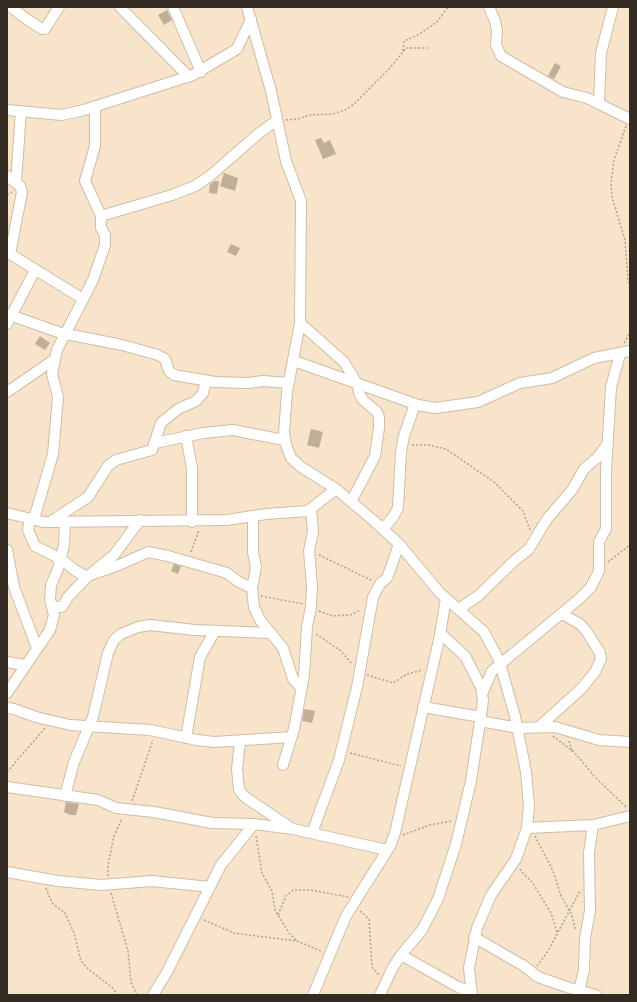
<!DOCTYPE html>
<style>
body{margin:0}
#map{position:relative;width:637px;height:1002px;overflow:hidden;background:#f7e4cb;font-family:"Noto Sans",sans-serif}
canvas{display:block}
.frame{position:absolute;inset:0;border:8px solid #332c22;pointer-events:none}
</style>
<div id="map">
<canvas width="637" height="1002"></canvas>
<div class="frame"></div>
</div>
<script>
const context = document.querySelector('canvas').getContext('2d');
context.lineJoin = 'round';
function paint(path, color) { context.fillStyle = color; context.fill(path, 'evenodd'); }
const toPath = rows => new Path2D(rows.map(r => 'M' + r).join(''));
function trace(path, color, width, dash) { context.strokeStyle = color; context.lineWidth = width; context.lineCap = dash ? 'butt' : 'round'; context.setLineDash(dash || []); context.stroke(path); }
paint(toPath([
 [167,10,172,20,164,25,158,15],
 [555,63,561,66,554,79,548,76],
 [321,138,324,143,330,140,336,154,323,159,315,140],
 [224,173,238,178,235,191,220,186],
 [215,181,219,181,217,194,209,193,210,184],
 [231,244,240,248,236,256,227,252],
 [40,336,50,343,45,350,35,344],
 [311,429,323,432,319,448,307,445],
 [174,564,181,566,178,574,171,571],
 [304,709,315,711,312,723,302,721],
 [66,802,79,804,76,815,70,815,64,812]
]), '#c0ae96');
const street = toPath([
 [11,7,25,18,42,29,45,29,59,7],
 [120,7,189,77],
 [173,7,201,72],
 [247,7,271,91,286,161,301,201,300,323,287,392,284,433,286,445,291,458,301,467,336,489,374,521,399,544,440,593,484,632,499,660,515,716,526,772,529,805,527,828,516,859,491,895,477,928,469,968,472,995],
 [489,7,495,21,497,31,496,45,501,56,563,92,587,98,630,119],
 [599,104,601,53,613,7],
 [7,110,62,115,84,110,193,75,237,49,251,19],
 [7,176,20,186,22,192,10,254,83,299],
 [16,182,21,111],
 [101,216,172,195,195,186,210,176,258,134,276,121],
 [7,314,61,333,122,345,158,355,165,359,169,371,174,375,215,382,248,383,263,381,288,383],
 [300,323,344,362,358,385,359,393,363,400,377,412,379,417,379,428,375,456,351,502],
 [7,324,35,270],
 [294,361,418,405,435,408,478,402,520,383,552,378,594,358,630,351],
 [7,392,55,359],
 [186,436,192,468,192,522],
 [155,443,203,433,233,430,284,440],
 [7,513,43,522,227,520,266,514,308,511,336,489],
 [253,516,253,552,256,567,252,588,254,607,260,620,283,648,293,679,301,688],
 [30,519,28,530,35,546,61,559,76,571,87,577],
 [34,519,53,454,58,397,52,374,57,350,93,280,105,245,105,235,101,228,101,216,85,181,95,146,95,106],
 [53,520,88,497,108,466,116,460,152,450,161,423,178,409,196,401,203,393,206,381],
 [383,529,393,517,398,508,401,452,404,436,415,404],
 [7,550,14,587,37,648],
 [90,575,119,565,148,552,168,556,227,573,239,582,252,588],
 [53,607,62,607,68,597,87,577,114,555,140,520],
 [459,609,478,596,513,562,529,549,547,519,572,490,584,469,597,458,608,443],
 [7,662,25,665],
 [7,693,50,630,54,615,50,599,51,585,58,569,64,545,65,522],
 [482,694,492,671,579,599,591,587,599,571,599,542,606,529,606,471,611,387,620,354],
 [423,707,481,717],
 [7,708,14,709,36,717,70,725,150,730,197,740,214,742,292,737],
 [480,721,518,728,555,727,599,740,630,742],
 [540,726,581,689,595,672,601,659,600,653,587,632,580,624,562,614],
 [186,738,200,657,215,631],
 [240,741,237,769,239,790,245,797,291,828],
 [283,765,294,729,304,675,307,627,311,607,312,586,309,551,313,532,311,509],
 [7,787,98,800,116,808,154,812,212,823,254,824,293,829,387,850],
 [65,796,74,762,93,717,108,653,114,640,121,634,138,627,150,625,195,630,271,633],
 [527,828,593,825,630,816],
 [312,833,339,760,357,687,373,597,380,584,387,578,390,570,399,544],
 [7,872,58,881,101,885,152,881,210,887],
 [474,937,524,966,538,977,570,988,596,995],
 [401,955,458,987,471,992],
 [153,995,167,972,221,865,254,824],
 [313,995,346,916,390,846,395,833,440,635,446,598],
 [380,995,392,969,401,955,422,930,438,899,456,844,471,781,483,701,481,687,465,656,440,633],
 [578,995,584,970,585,938,590,911,589,853,593,825]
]);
trace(street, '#cfbda4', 12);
trace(toPath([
 [403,51,404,41,418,35,437,22,448,7],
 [286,120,298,119,310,115,333,114,345,110,353,105,390,68,406,48,428,48],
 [626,126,614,160,611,183,612,197,625,240,628,280,630,286],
 [7,195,12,192],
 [624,343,630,333],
 [412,445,428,445,446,449,494,482,523,511,530,530],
 [191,552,199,530],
 [319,555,371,580],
 [608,562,630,545],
 [261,596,303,604],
 [319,611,333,616,350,615,361,610],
 [316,634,341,651,351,663],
 [367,675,393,683,407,674,423,670],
 [553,736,575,753,594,776,626,807],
 [569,741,572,751],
 [350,753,401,766],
 [7,772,45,728],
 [132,801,153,740],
 [403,835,430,825,451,821],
 [256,836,262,873,272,891,275,910,289,933,297,941],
 [535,836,553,871,561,896,571,913,576,931],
 [520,869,522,872,532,882,551,913,557,932],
 [108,876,108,865,114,836,122,818],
 [46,888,52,903,65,913,74,933,81,961,88,969,114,989,117,995],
 [111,893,128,951,131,982,137,995],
 [360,911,369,919,372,967,379,975],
 [278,915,286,896,293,890,311,890,348,897],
 [204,920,234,933,297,941,321,951],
 [537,966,548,951,580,891]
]), '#afa18d', 1.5, [2, 2]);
trace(street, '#fff', 10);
</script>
